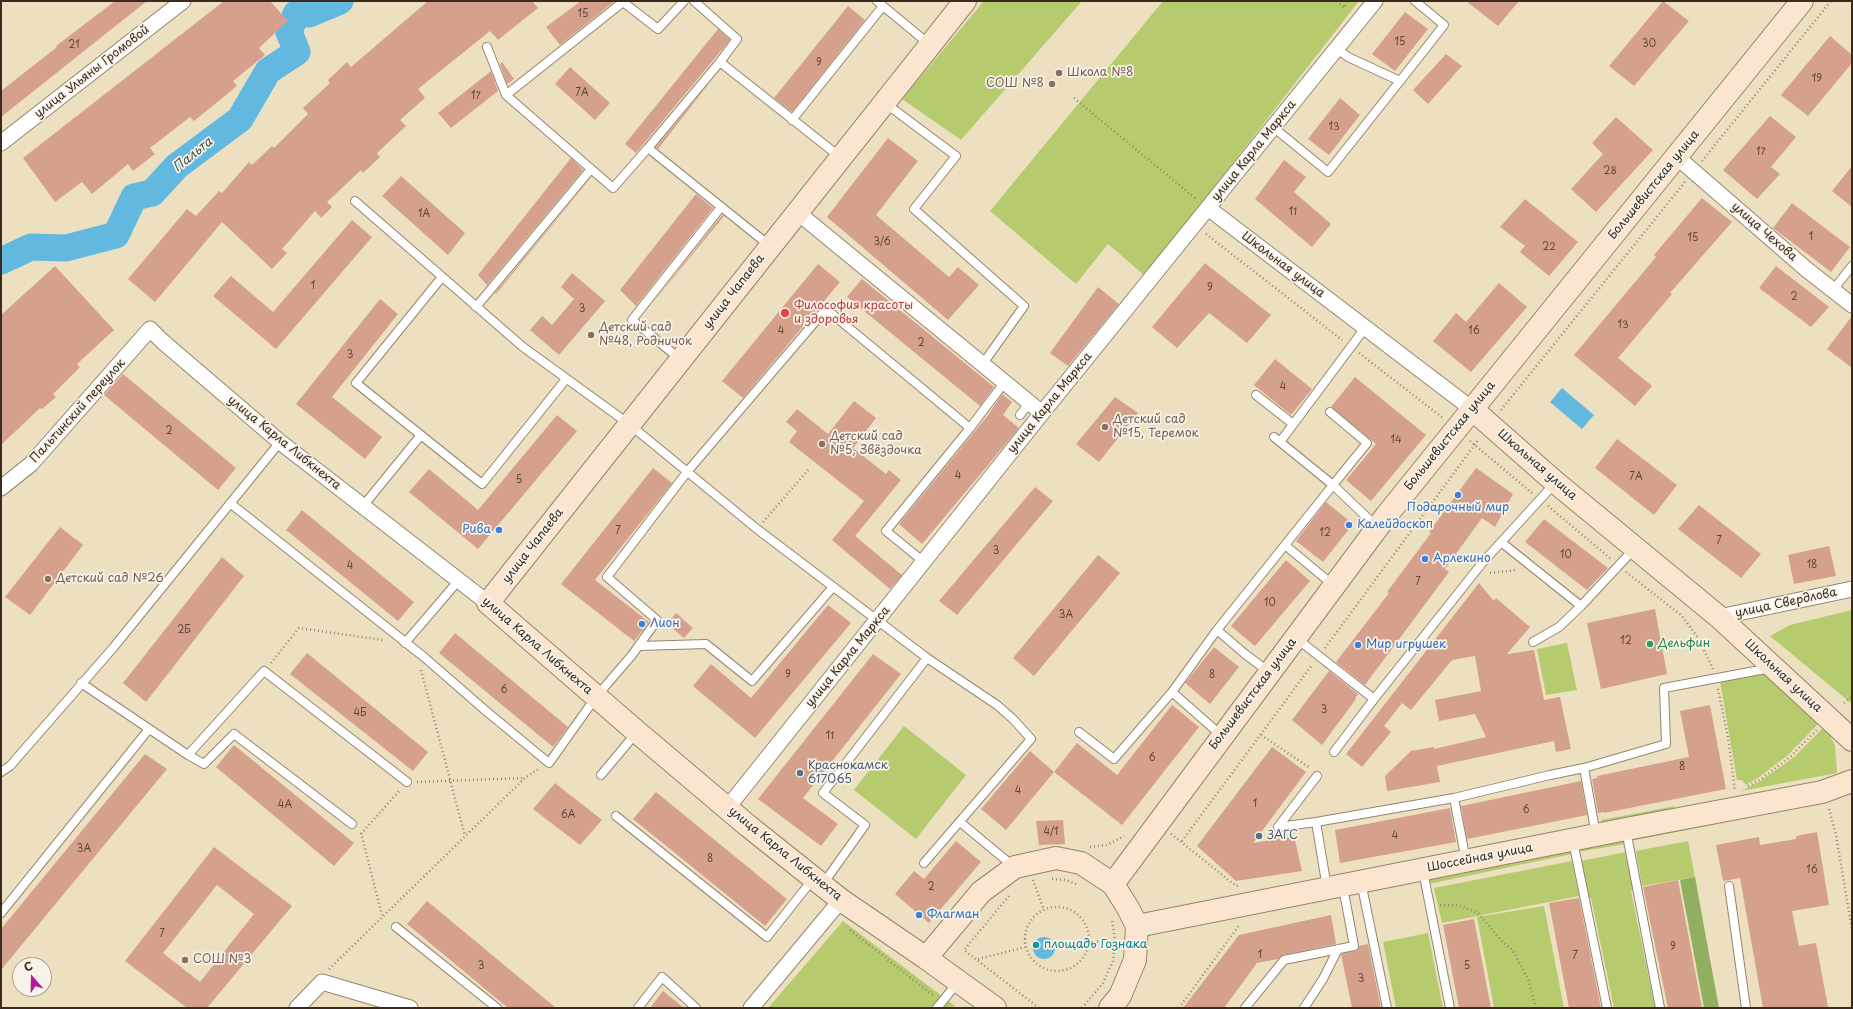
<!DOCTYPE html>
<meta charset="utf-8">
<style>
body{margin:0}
#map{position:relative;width:1853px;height:1009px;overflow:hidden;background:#ede0c0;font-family:"Playpen Sans",sans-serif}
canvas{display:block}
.frame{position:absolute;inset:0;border:2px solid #3b2a1e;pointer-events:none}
.north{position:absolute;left:12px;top:957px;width:40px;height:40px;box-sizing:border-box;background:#f7f3e8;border:1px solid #aca397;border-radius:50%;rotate:340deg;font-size:11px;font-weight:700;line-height:16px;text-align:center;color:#3b2a1e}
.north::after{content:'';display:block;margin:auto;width:14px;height:18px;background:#b5179e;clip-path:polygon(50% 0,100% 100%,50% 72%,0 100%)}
</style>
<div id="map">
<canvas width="1853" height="1009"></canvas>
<div class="frame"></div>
<div class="north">С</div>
</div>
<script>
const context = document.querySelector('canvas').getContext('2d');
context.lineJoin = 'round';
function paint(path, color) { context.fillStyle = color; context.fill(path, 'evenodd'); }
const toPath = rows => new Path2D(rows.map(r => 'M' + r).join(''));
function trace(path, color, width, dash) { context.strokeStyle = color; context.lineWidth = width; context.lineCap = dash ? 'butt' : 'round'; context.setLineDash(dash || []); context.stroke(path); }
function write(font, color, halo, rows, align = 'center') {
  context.font = font + ' "Playpen Sans",sans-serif'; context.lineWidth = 3.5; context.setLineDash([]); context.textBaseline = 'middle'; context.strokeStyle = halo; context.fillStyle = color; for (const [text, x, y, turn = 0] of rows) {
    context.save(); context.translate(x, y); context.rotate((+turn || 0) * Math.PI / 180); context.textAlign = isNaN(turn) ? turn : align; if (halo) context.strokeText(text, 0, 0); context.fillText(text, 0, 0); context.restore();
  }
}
paint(toPath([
 [984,1,1082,1,961,140,902,99],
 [1163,1,1359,1,1145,276,1108,244,1076,284,990,211],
 [1852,610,1852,704,1770,636,1790,625],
 [1567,643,1577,690,1546,695,1537,649],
 [1773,671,1822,720,1788,755,1758,778,1746,785,1742,780,1737,780,1720,681],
 [904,726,966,775,916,839,854,790],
 [1825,726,1835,745,1837,773,1741,791,1759,782,1794,757],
 [1675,806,1670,815,1602,828,1601,820],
 [1709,818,1717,824,1631,841,1630,834],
 [1624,835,1625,844,1578,852,1577,844],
 [1688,841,1695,877,1642,886,1636,851],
 [1570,845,1572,854,1429,884,1427,874],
 [1626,852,1633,890,1631,891,1655,1008,1614,1008,1591,898,1588,898,1581,861],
 [1572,861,1579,896,1442,923,1434,888],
 [1544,906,1564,1008,1494,1008,1477,917],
 [843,921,955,1006,953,1008,768,1008],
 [1428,933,1443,1008,1396,1008,1383,942]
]), '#b6cb6e');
paint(toPath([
 [1695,877,1705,932,1719,1008,1704,1008,1680,880]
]), '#90af61');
paint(toPath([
 [1562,388,1594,415,1582,429,1550,402],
 '1033 948a11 11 0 1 1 22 0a11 11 0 1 1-22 0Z'
]), '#62b8df');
trace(toPath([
 [1,261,31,247,66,248,116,235,134,197,152,193,177,166,240,119,268,71,297,52,289,32,296,14,309,14,340,1]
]), '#62b8df', 27);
paint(toPath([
 [115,1,147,1,1,117,1,91,57,47,56,46],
 [224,1,270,1,288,21,259,48,265,55,233,81,237,86,194,121,190,117,150,148,155,154,133,171,128,164,92,194,82,182,55,202,23,158],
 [428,1,532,1,538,8,498,40,490,31,418,89,425,98,400,120,406,126,377,153,380,157,363,173,361,170,327,202,332,207,321,218,315,211,282,249,287,253,272,269,222,222,155,302,128,279,187,209,196,216,219,191,222,193,249,162,252,165,272,146,274,148,308,114,303,108,330,83,328,80,347,62,351,67],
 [581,1,615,1,560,45,546,27],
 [1466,1,1519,1,1498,26],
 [1663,1,1689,21,1634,86,1609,66],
 [848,6,865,20,792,112,774,98],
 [1405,12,1428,29,1395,71,1372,54],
 [718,29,730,40,636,153,625,144],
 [1830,36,1852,55,1852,63,1808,116,1781,95],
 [1446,54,1462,66,1428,104,1413,90],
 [502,62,514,79,507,84,500,64],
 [570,67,610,103,595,120,555,84],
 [491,71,498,91,451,128,438,113],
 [711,81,658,149,656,147],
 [1340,98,1360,115,1329,155,1308,139],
 [1770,116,1796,137,1771,167,1780,174,1757,199,1723,170],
 [1616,117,1653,150,1596,212,1571,189,1603,154,1592,143],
 [888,138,918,161,876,215,949,277,958,267,979,285,948,320,827,217],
 [571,158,583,170,487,285,478,275],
 [1284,160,1306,177,1294,192,1331,224,1312,247,1255,199],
 [1852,166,1852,207,1832,191],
 [401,176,465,233,448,255,382,196],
 [592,177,496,294,495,293],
 [696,194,713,208,636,306,620,290],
 [1702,198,1732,222,1670,293,1672,294,1618,358,1652,386,1635,406,1574,355,1656,257,1654,255],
 [1525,199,1578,242,1549,276,1520,252,1525,246,1500,227],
 [1792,203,1850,247,1831,272,1773,228],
 [722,215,724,216,651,305],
 [352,220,372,237,276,349,213,296,231,276,273,312],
 [1205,263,1271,315,1247,343,1209,313,1177,348,1152,327],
 [818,264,840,282,743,398,722,381],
 [55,266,114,330,77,364,80,367,53,394,56,397,42,409,40,408,1,445,1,315],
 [1776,266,1829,307,1811,327,1759,288],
 [572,273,605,301,559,355,530,330,542,316,552,325,574,299,561,287],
 [862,279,994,387,980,406,847,297],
 [1499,283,1527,307,1471,372,1433,341,1456,313,1466,322],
 [1098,287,1119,304,1068,366,1050,353],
 [380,299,398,314,332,397,382,437,365,459,296,404],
 [1852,316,1852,368,1827,349],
 [1275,359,1312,389,1291,415,1254,385],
 [123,374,236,468,218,490,104,395],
 [1355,377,1426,435,1371,501,1346,480,1376,444,1331,407],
 [1002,394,1012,402,1003,415,1019,428,922,544,899,524,989,414],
 [1115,397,1138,413,1099,462,1076,444],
 [854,401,876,418,853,448,886,474,889,470,901,480,855,536,902,575,890,589,832,540,864,501,789,442,797,431,786,422,797,409,828,434],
 [557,415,577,431,478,549,409,492,429,469,478,510],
 [1617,439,1677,485,1654,515,1595,468],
 [653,468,672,483,595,580,649,622,634,641,561,584],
 [1476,468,1513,494,1495,527,1482,518,1445,569,1449,572,1365,685,1336,662,1389,593,1387,592,1431,533,1429,532],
 [1035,487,1053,501,957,615,939,601],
 [1326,502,1353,524,1323,562,1296,541],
 [1699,505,1761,554,1741,578,1678,529],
 [302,510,414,602,398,621,286,530],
 [1544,519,1608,568,1587,590,1525,542],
 [60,527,83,545,30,615,5,597],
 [1829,546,1836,576,1794,584,1788,555],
 [1098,555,1120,573,1034,676,1013,658],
 [222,557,244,576,146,702,123,683],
 [1286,560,1310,581,1255,646,1231,626],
 [1479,583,1494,601,1496,598,1530,627,1507,654,1534,650,1544,700,1560,697,1571,749,1556,752,1554,741,1437,766,1440,782,1387,791,1385,776,1411,751,1434,747,1434,749,1486,737,1475,714,1439,721,1435,700,1481,691,1475,656,1452,660,1411,710,1402,703,1384,726,1391,732,1362,767,1346,754],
 [828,605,851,623,755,738,693,686,711,664,751,698],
 [1655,609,1667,674,1601,689,1587,623],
 [676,613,693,628,684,638,667,624],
 [455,633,568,727,553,747,439,653],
 [1214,647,1239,667,1210,704,1185,683],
 [307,653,428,752,413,771,290,674],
 [873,654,901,674,803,798,838,824,821,846,758,799],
 [1329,671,1358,694,1355,698,1356,699,1322,745,1292,720],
 [1172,705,1199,727,1122,825,1054,772,1077,743,1117,775],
 [1710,705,1726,789,1604,813,1604,812,1598,813,1592,779,1597,778,1597,776,1689,757,1680,711],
 [234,745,354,843,334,866,216,767],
 [1272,747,1306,772,1253,843,1294,836,1302,871,1236,881,1197,846],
 [1030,751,1054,772,1006,830,981,809],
 [145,754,167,769,1,970,1,929],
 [1581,781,1587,815,1467,839,1461,806],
 [555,783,602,820,580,845,533,809],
 [656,792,787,899,765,926,633,819],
 [1450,808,1456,842,1340,863,1335,830],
 [1063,820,1065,844,1039,845,1036,821],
 [1817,832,1829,905,1792,911,1799,946,1816,943,1828,1007,1763,1008,1740,878,1723,881,1716,845,1759,837,1760,845,1796,839,1796,836],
 [956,841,981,862,929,923,895,894,914,871,924,879],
 [214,847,292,906,207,1008,187,1008,125,961],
 [217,885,254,914,200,982,163,953],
 [1678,880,1702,1008,1668,1008,1643,887],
 [1579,898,1601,1008,1569,1008,1549,903],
 [427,901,556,1008,508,1008,407,924],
 [1331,915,1336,944,1283,955,1278,959,1257,963,1224,1008,1183,1008,1239,935],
 [1474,919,1491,1008,1459,1008,1443,925],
 [1368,944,1381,1008,1352,1008,1341,954,1355,951,1359,946],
 [663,991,684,1008,650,1008]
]), '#d5a18d');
const lane = toPath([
 [694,1,737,39,720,62],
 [877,1,930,45],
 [487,47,506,95],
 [1400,81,1444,25,1415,1],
 [885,103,956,156,914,209,1024,306,982,365],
 [792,120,883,6],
 [1273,127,1328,172,1400,81,1348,57,1337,49],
 [648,148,613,188,506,95,623,2,658,29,684,1],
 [355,201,523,347,629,424,757,529,927,658,823,793,865,825,823,884],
 [770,246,648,148,720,62,840,157],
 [442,277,356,383,482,484,566,379],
 [1833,290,1852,266],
 [476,307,591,169],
 [680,359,632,320,721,207],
 [1256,395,1293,424],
 [1330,412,1367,443,1333,485,1377,527],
 [1020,415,1029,403],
 [970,428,1004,383],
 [1274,437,1333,485,1285,545,1333,585],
 [1280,442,1365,328],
 [230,503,424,657,486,711,549,763,596,697,632,655,657,620,607,577,687,472,826,309,970,428,886,531,924,562],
 [363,506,421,435],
 [1501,542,1581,606,1635,548],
 [1217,630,1245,654,1269,672],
 [1296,638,1374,699,1334,752],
 [1533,642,1559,627,1581,606],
 [405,643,459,580],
 [639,646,706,644,752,681,833,587],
 [81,683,188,755,264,671,407,782],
 [1172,692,1222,736],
 [1374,699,1483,562,1555,483],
 [1079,732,1114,759,1172,692,1217,630,1285,545],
 [188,755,204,764,234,734,352,824],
 [1,772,10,766,113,648,280,442],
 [601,775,637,732],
 [1317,776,1278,827,1316,822,1327,888],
 [1454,798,1550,775,1584,768],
 [616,816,767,937,813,879],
 [960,822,1013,866],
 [1316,822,1454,798,1466,861],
 [1626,830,1660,1008],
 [1596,835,1584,768,1666,744,1664,688,1771,668],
 [1573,841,1607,1008],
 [924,863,1031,739,1014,720,997,705,927,658],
 [1423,871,1450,1008],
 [1361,882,1387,1008],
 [1729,886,1746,1008],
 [1,913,149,729],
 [396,927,497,1008],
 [638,1008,662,977,696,1008],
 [937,1008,958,982],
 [1245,1008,1284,960,1354,946,1343,887],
 [1304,1008,1323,979,1338,949]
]);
const street = toPath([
 [1,143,183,1],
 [1677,157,1806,269,1852,305],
 [1208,208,1472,409],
 [797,212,1042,413],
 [1,488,31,464,150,329,162,341,280,442,488,603],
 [1719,617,1852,589],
 [728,807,1042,413,1375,1],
 [297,1008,322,982,410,1008],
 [751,1008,841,900]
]);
const secondary = toPath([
 [1472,409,1555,482,1719,617,1852,740],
 [1113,884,1386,516,1802,1],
 [1137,926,1626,829,1822,792,1852,781],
 [926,958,841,900,747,825,637,732,488,603,965,1],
 [995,1008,926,958,981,892,1015,867,1056,858,1081,863,1113,884,1128,908,1137,926,1135,960,1120,996,1110,1008]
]);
trace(lane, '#94856f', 10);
trace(street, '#94856f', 17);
trace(secondary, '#94856f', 24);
trace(toPath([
 [1337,1,1345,9],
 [1345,1,1345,8],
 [1074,98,1196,199],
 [1702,161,1831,1],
 [1206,234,1342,340],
 [1359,353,1443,418],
 [1501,410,1685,182],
 [1470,441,1532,493],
 [1548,506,1610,558],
 [763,522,809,469],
 [1626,572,1682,616,1698,638,1713,669],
 [1490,573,1516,570],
 [1325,648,1479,439],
 [271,663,299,628,383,640],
 [421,670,465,836],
 [1718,689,1728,737,1735,791],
 [1844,703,1852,697],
 [1261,735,1310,768],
 [417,782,524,778],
 [1748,786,1760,780,1791,756,1817,730],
 [1829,809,1836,835,1852,930],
 [361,833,382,915],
 [361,834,400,790],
 [1171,834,1236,886,1240,885],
 [1182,841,1312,665],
 [1090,847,1107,845,1124,836],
 [1052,879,1066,880,1078,885],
 [1033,880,1044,910],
 [1009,896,964,950,1039,1008],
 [1440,905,1458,905,1478,913,1500,939,1513,951,1528,979,1536,1008],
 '1025 939a32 32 0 1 1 64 0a32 32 0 1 1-64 0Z',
 [850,930,933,995],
 [1089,942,1115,941],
 [978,959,1026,947],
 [329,969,525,778,540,768],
 [1082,1008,1103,983,1113,961,1115,941,1112,919],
 [1179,1008,1240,924]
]), '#94856f', 2.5, [1, 3]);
trace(lane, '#fff', 8);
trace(street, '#fff', 15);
trace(secondary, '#fbe5cf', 22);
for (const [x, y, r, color] of [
 [1059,73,4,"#8d6e63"],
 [1052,84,4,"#8d6e63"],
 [785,313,5,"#e0444e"],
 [591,335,4,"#8d6e63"],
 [1105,427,4,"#8d6e63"],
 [822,444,4,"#8d6e63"],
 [1458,495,4,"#3f7fe0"],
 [1349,525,4,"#3f7fe0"],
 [499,530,4,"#3f7fe0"],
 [1425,559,4,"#3f7fe0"],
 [48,579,4,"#8d6e63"],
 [642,624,4,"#3f7fe0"],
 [1650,644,4,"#2e9e5b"],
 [1358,645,4,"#3f7fe0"],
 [800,773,4,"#5c6f8a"],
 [1259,836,4,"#5c6f8a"],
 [919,915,4,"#3f7fe0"],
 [1036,945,4,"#0f9aa8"],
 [185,960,4,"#8d6e63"]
]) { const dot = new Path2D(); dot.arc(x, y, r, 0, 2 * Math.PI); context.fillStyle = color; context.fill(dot); trace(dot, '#f7f3e8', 1.5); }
write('10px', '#62483a', null, [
 ["15",583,14],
 ["15",1400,42],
 ["30",1649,44],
 ["21",74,45],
 ["9",819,63],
 ["19",1817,79],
 ["7А",582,93],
 ["17",476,96],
 ["13",1334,127],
 ["17",1761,152],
 ["28",1610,171],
 ["11",1293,212],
 ["1А",424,214],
 ["1",1811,237],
 ["15",1693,238],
 ["3/6",882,242],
 ["22",1549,247],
 ["1",313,286],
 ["9",1210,288],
 ["2",1794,297],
 ["3",582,309],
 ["13",1623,325],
 ["4",781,331],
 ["16",1474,331],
 ["2",921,343],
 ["3",350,355],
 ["4",1283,387],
 ["2",169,431],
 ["14",1396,440],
 ["4",958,476],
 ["7А",1636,477],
 ["5",519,480],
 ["7",618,531],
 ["12",1325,533],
 ["7",1719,541],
 ["3",996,551],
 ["10",1566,555],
 ["18",1812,565],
 ["4",350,566],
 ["7",1418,582],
 ["10",1270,603],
 ["3А",1066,615],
 ["2Б",184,630],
 ["12",1626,641],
 ["9",788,675],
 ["8",1212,675],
 ["6",504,690],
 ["3",1324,710],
 ["4Б",360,713],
 ["11",830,736],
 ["6",1152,758],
 ["8",1682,767],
 ["4",1018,791],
 ["1",1255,804],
 ["4А",285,805],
 ["6",1526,810],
 ["6А",568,815],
 ["4/1",1051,832],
 ["4",1395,836],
 ["3А",84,849],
 ["8",710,859],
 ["16",1812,870],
 ["2",931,887],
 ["7",162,934],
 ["9",1673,947],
 ["1",1260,955],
 ["7",1575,956],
 ["3",481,966],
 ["5",1467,966],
 ["3",1361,979]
]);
write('12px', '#3b2a1e', '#f7f3e8', [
 ["улица Ульяны Громовой",92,72,-38],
 ["улица Карла Маркса",1254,151,-51],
 ["Большевистская улица",1654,185,-51],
 ["улица Чехова",1764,232,41],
 ["Школьная улица",1283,265,37],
 ["улица Чапаева",734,292,-52],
 ["улица Карла Маркса",1050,403,-51],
 ["Пальтинский переулок",78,411,-48],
 ["Большевистская улица",1450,436,-51],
 ["улица Карла Либкнехта",284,443,39],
 ["Школьная улица",1537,465,41],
 ["улица Чапаева",533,546,-52],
 ["улица Свердлова",1786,603,-12],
 ["улица Карла Либкнехта",537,646,41],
 ["улица Карла Маркса",848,657,-51],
 ["Школьная улица",1783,676,43],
 ["Большевистская улица",1253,694,-53],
 ["улица Карла Либкнехта",785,854,39],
 ["Шоссейная улица",1480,858,-11]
]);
write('12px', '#785e54', '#f7f3e8', [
 ["Школа №8",1067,73],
 ["СОШ №8",1044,84,"right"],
 ["Детский сад",599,328],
 ["№48, Родничок",599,342],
 ["Детский сад",1113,420],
 ["№15, Теремок",1113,434],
 ["Детский сад",830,437],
 ["№5, Звёздочка",830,451],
 ["Детский сад №26",56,579],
 ["СОШ №3",193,960]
], 'left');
write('12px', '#be3a42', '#f7f3e8', [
 ["Философия красоты",794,306],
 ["и здоровья",794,320]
], 'left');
write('12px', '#366cbe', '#f7f3e8', [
 ["Подарочный мир",1458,508,"center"],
 ["Калейдоскоп",1357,525],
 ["Рива",491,530,"right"],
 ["Арлекино",1433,559],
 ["Лион",650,624],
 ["Мир игрушек",1366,645],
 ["Флагман",927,915]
], 'left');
write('12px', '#27864d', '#f7f3e8', [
 ["Дельфин",1658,644]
], 'left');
write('12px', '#4e5e75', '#f7f3e8', [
 ["Краснокамск",808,766],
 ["617065",808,780],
 ["ЗАГС",1267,836]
], 'left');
write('12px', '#0d838f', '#f7f3e8', [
 ["площадь Гознака",1044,945]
], 'left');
write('italic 13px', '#475558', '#f7f3e8', [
 ["Пальта",193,155,-39]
]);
</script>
